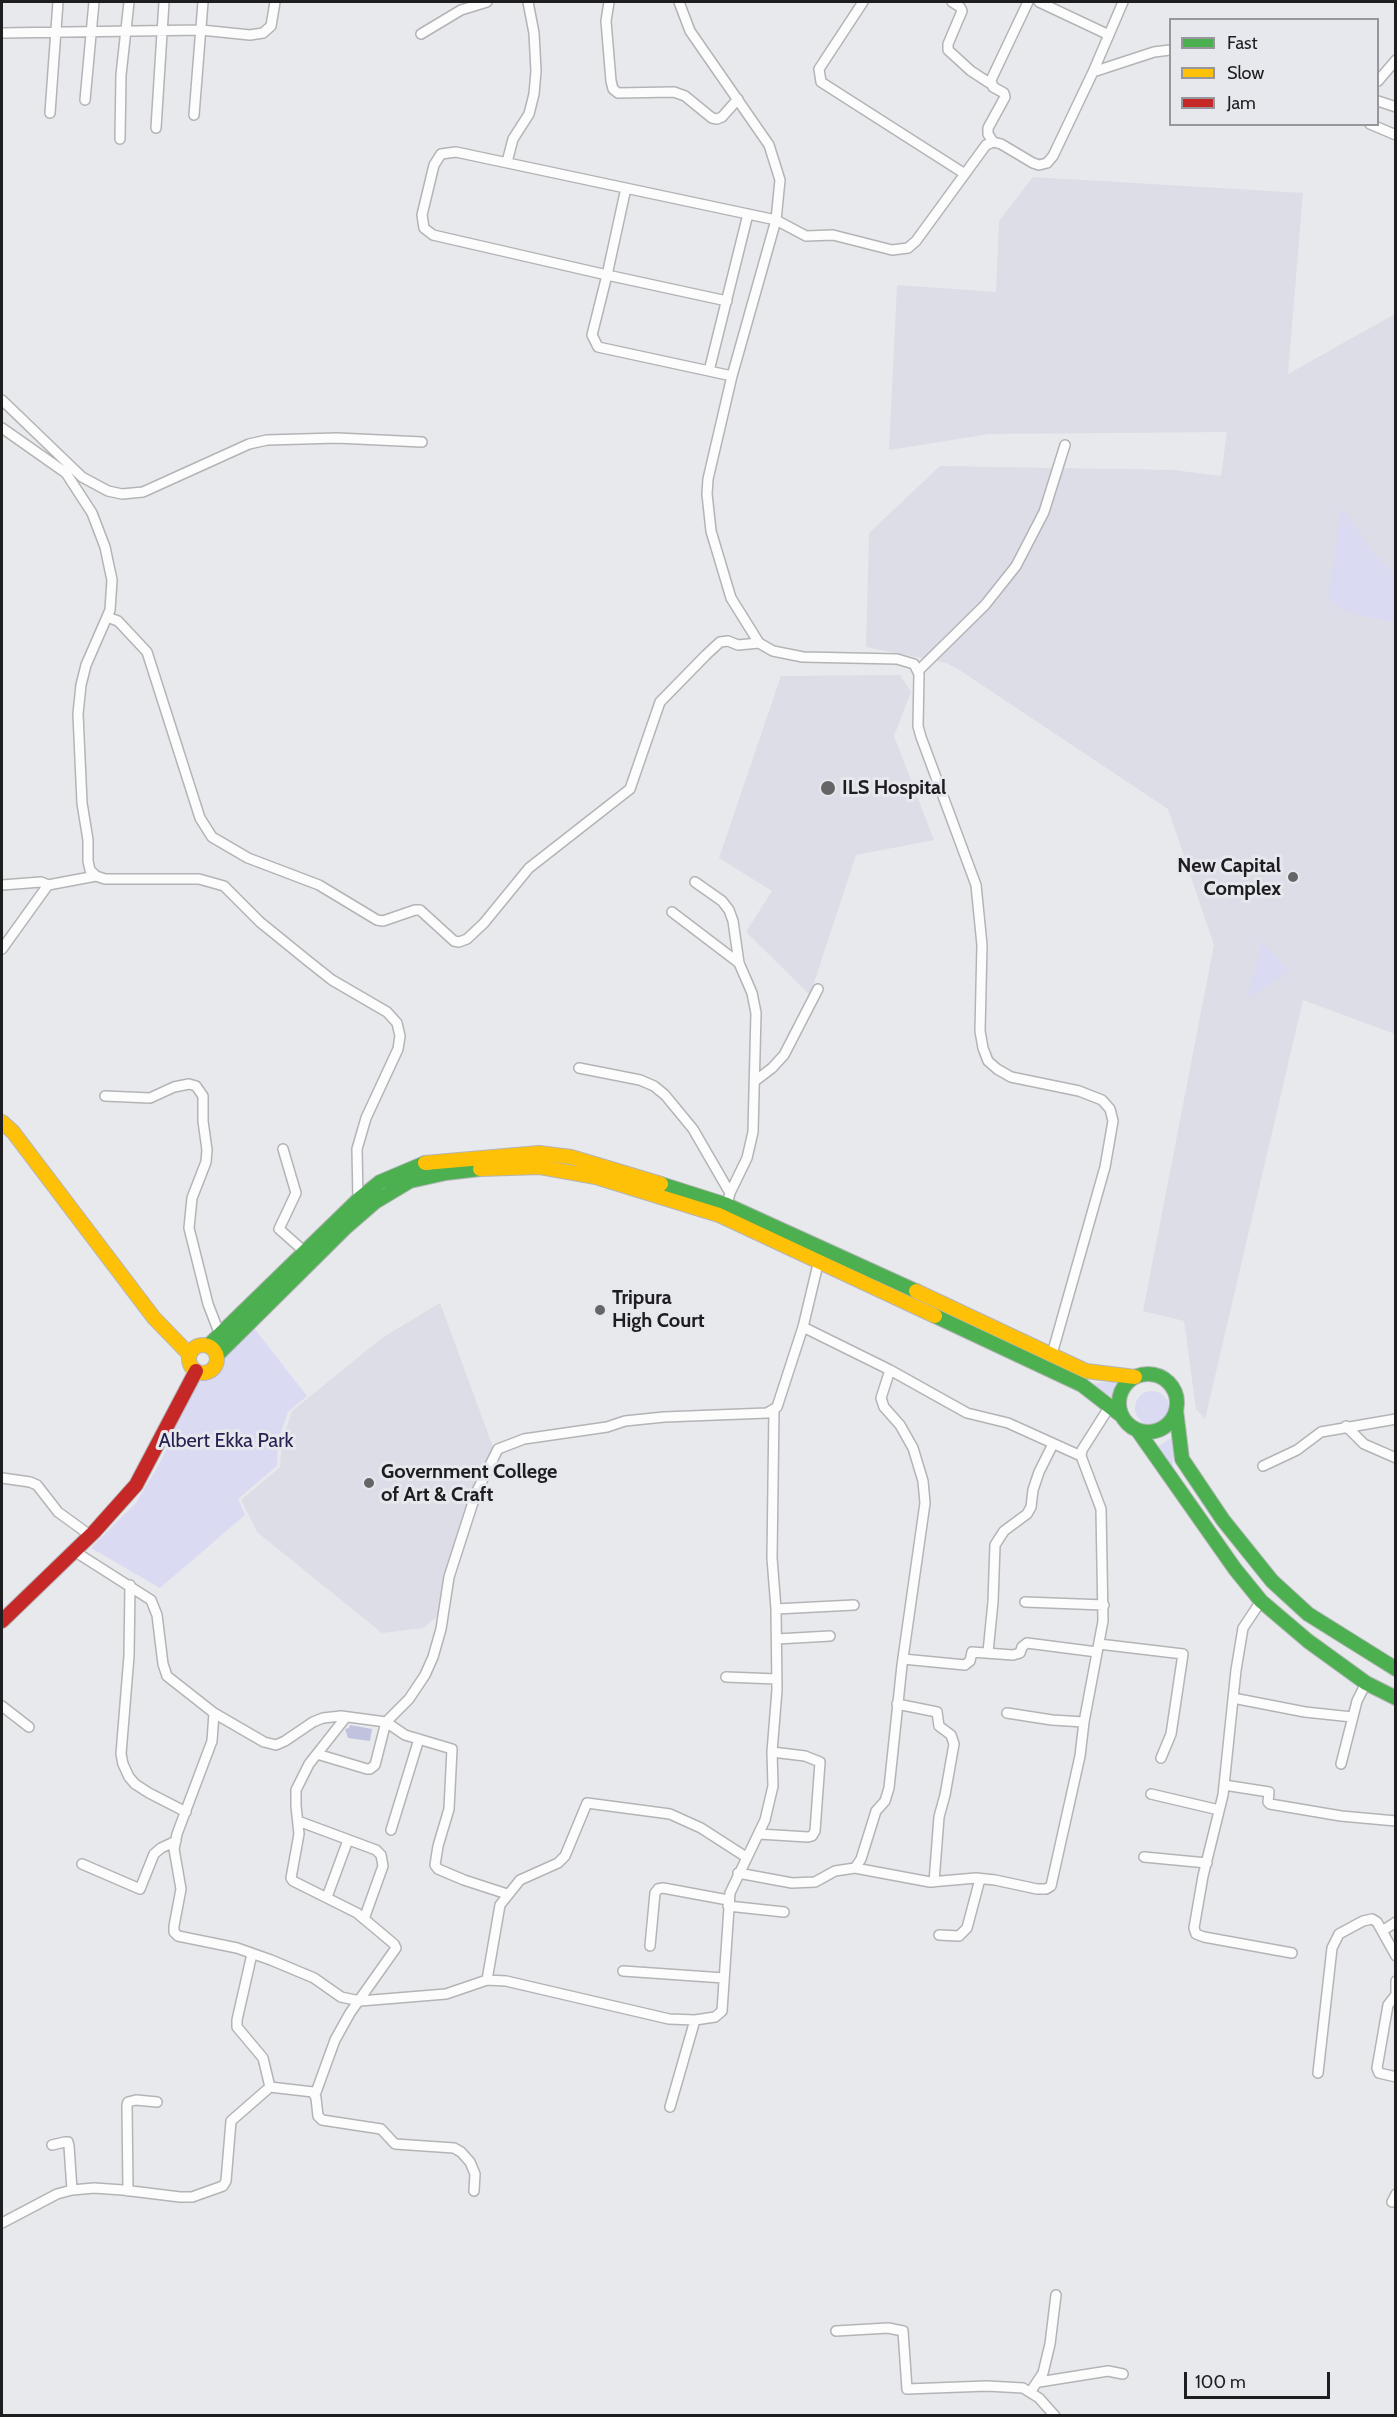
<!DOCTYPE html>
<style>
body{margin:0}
#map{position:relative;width:1397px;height:2417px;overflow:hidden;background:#e8e9ec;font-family:Cabin,sans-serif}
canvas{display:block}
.frame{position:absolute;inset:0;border:3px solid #1e1e20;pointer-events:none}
.legend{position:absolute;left:1169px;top:18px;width:210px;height:108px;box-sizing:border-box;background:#e7e8ed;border:2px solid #97979b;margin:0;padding:8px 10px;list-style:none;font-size:18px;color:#1e1e20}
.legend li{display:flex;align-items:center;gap:12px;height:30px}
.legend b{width:30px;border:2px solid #97979b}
.scale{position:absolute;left:1184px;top:2372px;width:146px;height:27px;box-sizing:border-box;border:3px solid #1e1e20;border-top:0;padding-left:8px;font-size:18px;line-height:21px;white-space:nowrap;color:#1e1e20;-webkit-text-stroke:4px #e7e8ed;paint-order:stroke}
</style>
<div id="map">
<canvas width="1397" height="2417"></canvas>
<div class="frame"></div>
<ul class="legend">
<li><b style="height:8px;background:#4caf50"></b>Fast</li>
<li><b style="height:8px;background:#ffc107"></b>Slow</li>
<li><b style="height:8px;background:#c62828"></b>Jam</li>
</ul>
<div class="scale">100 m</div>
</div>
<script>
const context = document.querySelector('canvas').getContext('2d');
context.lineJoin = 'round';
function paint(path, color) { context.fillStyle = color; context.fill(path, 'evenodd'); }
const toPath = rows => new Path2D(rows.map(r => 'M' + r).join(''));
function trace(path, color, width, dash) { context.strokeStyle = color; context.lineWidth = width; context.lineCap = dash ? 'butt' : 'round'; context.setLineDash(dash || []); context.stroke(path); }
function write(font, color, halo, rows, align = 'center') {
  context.font = font + ' Cabin,sans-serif'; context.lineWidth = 6; context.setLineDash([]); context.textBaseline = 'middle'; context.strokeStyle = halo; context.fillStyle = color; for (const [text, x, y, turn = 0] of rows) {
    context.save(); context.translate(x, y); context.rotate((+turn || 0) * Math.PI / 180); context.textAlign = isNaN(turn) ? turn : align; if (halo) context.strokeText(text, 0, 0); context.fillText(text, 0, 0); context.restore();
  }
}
paint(toPath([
 [1033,177,1303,193,1288,374,1395,314,1395,1034,1303,1000,1205,1419,1196,1409,1184,1321,1143,1311,1214,945,1168,809,961,671,946,663,866,647,869,533,940,466,1173,470,1221,476,1227,432,989,434,889,450,897,285,996,292,999,221],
 [900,675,911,692,894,736,934,840,856,855,810,995,746,932,772,891,719,858,781,676],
 [440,1303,493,1447,465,1510,444,1580,437,1617,423,1628,382,1633,257,1532,241,1500,280,1467,282,1442,292,1411,382,1338]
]), '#dcdde6');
paint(toPath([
 [1341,509,1347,514,1373,553,1395,574,1395,623,1349,613,1333,604,1331,599,1329,595],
 [1262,942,1289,971,1247,999],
 [251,1324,307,1396,288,1412,278,1441,277,1466,238,1499,245,1515,160,1588,91,1548,136,1503,162,1459,193,1385,208,1362,229,1341],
 [1121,1381,1114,1398,1090,1384,1108,1382],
 '1135 1408a17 17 0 1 1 34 0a17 17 0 1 1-34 0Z',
 [1173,1437,1173,1469,1157,1447]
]), '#dadbf2');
paint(toPath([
 [350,1725,372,1729,370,1741,348,1738,345,1729,349,1728]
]), '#c0c2de');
const street = toPath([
 [609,2,606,21,611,81,613,89,618,93,674,92,685,96,712,118,717,119,722,117,738,99],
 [679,2,690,31,769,145,780,180,776,220,806,236,833,235,892,250,908,248,916,241,986,145,993,142,1001,144,1033,163,1039,165,1047,163,1053,156,1093,72,1123,2],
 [863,2,819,69,821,82,965,174],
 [952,2,960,7,962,11,948,44,948,50,971,71,991,84],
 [1039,2,1109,35],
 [2,33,201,30,250,35,263,33,271,26,275,2],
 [421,34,461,10,487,2],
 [1093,72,1154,52,1170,50],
 [1378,81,1396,60],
 [85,100,94,2],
 [1378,101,1396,107],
 [50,113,58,2],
 [194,115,203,2],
 [1370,124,1396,135],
 [156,128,164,2],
 [120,139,121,75,129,2],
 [993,142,988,134,988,128,1005,97,1004,93,993,87,991,80,1028,2],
 [507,162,513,139,529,114,534,94,536,71,534,33,528,2],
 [626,188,607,275,727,301],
 [709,371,598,347,592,335,607,275,433,235,424,228,422,215,434,165,441,154,456,152,776,220,732,376,708,479,707,494,711,531,731,598,759,643,773,651,803,657,897,659,914,664,919,674,918,726,921,737,976,885,982,945,980,1031,983,1048,988,1061,997,1069,1011,1077,1079,1091,1102,1100,1110,1109,1113,1121,1105,1167,1052,1354],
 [732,376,709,371,748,214],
 [2,400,82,477,108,491,122,494,143,492,249,444,267,440,337,438,422,442],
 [2,428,66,473,92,513,105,547,109,566,112,580,110,610,86,665,81,685,78,714,82,803,88,840,88,861,90,870,96,876,105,879,199,879,224,886,260,922,308,961,332,980,387,1012,397,1023,400,1036,398,1049,366,1118,357,1149,358,1200],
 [107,617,118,621,147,652,200,818,212,837,248,858,319,885,377,920,383,921,415,910,420,910,454,941,459,942,467,939,484,923,529,868,630,789,660,702,706,655,720,642,728,641,738,645,759,643],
 [918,671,985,605,1016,566,1044,512,1065,445],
 [695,882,722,901,729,910,733,921,739,963],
 [2,885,41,882,48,885],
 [672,912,739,963,752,993,756,1013,753,1132,747,1158,730,1193,727,1205],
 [2,949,48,885,96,876],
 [579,1068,640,1080,654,1086,665,1095,693,1129,730,1193],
 [755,1081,772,1068,784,1055,818,989],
 [105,1096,150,1098,174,1087,189,1084,196,1086,203,1096,203,1121,207,1150,206,1162,192,1198,189,1228,208,1304,220,1335],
 [283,1149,296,1193,279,1229,305,1252],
 [803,1327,890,1370,967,1413,1008,1423,1081,1456],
 [1346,1426,1364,1444,1396,1458],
 [1263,1466,1297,1450,1321,1432,1396,1419],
 [2,1478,30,1482,37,1485,58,1512,91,1536],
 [74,1551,151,1600,157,1615,163,1664,167,1676,214,1713,264,1742,276,1745,285,1741,313,1722,323,1718,341,1716,386,1722,409,1699,425,1675,433,1657,441,1629,449,1577,476,1493,498,1449,524,1439,607,1427,625,1421,664,1417,767,1413,774,1409,777,1407,803,1327,819,1260],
 [130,1585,129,1656,121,1754,123,1764,129,1777,135,1784,149,1793,186,1812],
 [1261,1601,1243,1628,1236,1670,1223,1795,1203,1876,1194,1928,1196,1934,1204,1937,1292,1953],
 [1025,1602,1104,1605],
 [776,1609,854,1605],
 [777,1639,830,1636],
 [1099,1644,1183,1654,1171,1734,1161,1758],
 [988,1652,993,1602,995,1545,1004,1531,1027,1514,1031,1507,1033,1490,1039,1472,1053,1444],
 [903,1659,965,1665,970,1661,972,1652,1013,1655,1020,1653,1022,1647,1027,1643,1097,1652],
 [726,1677,777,1679],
 [1233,1698,1305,1712,1352,1717],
 [897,1704,937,1712,939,1726,951,1735,954,1744,945,1795,939,1817,934,1882],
 [2,1706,29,1727],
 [214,1713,212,1741,177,1834,174,1849,181,1889,174,1926,174,1932,178,1936,237,1948,271,1960,314,1978,341,1997,360,2001,446,1994,487,1980,506,1981,669,2019,695,2020,715,2017,722,2011,730,1893,765,1820,773,1786,772,1752,777,1690,776,1609,772,1558,774,1409],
 [1007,1713,1052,1720,1084,1722],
 [317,1754,367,1769,370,1769,375,1765,386,1722,405,1735,452,1749,449,1809,438,1846,435,1865,438,1869,464,1880,507,1894],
 [1341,1764,1357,1701,1366,1683],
 [1224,1785,1269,1792,1268,1802,1270,1804,1341,1816,1396,1821],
 [1151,1794,1219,1810],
 [298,1821,376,1850,381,1855,383,1866,364,1919],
 [391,1830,419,1739],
 [759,1834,808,1837,812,1836,815,1831,820,1762,805,1756,772,1752],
 [1144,1857,1207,1863],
 [82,1864,140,1889,154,1854,161,1848,176,1841],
 [855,1868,930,1882,976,1878,995,1880,1037,1889,1046,1889,1051,1886,1080,1756,1084,1722,1103,1621,1101,1509,1081,1456,1082,1450,1110,1406],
 [738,1873,792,1883,815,1882,835,1871,855,1868,861,1859,876,1811,885,1801,889,1788,902,1665,925,1503,923,1481,913,1448,900,1425,884,1407,881,1398,890,1370],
 [327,1897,348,1840],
 [728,1906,784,1912],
 [1382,1931,1396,1922],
 [939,1935,959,1936,967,1928,980,1879],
 [650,1946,655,1893,658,1889,663,1888,728,1900],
 [252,1954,237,2020,237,2027,263,2058,270,2087,313,2092,316,2098,318,2116,322,2120,381,2129,395,2144,454,2148,461,2152,470,2162,475,2174,474,2191],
 [623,1971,724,1978],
 [487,1980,500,1905,520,1880,558,1863,565,1856,587,1803,670,1814,701,1828,746,1857],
 [1396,1981,1396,1997],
 [1395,1996,1388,2005,1377,2068,1379,2073,1396,2077],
 [1318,2073,1332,1948,1339,1934,1363,1921,1372,1919,1377,1922,1396,1956],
 [315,2095,335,2040,350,2013,396,1948,394,1944,357,1913,293,1881,291,1878,299,1834,296,1806,296,1790,309,1764,346,1717],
 [670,2107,695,2020],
 [52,2145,65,2142,68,2142,69,2146,72,2190],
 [128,2191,127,2105,128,2102,136,2100,157,2102],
 [1392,2202,1396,2194],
 [2,2223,57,2194,72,2190,94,2188,123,2190,180,2197,192,2197,223,2186,226,2181,231,2121,270,2087],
 [836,2331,888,2328,903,2331,907,2389,987,2386,1023,2388,1039,2398,1055,2416],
 [1039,2382,1108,2371,1123,2374],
 [1031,2391,1043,2373,1050,2344,1056,2295]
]);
const fast = toPath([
 [661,1184,727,1205,916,1291],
 [935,1316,1082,1385,1122,1416],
 [209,1345,358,1200,380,1182,425,1163],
 [217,1355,345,1228,375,1202,410,1181,446,1173,480,1169],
 '1119 1403a29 29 0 1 1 58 0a29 29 0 1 1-58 0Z',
 [1176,1410,1182,1459,1223,1520,1272,1581,1308,1614,1396,1669],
 [1138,1431,1235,1569,1261,1601,1308,1641,1366,1683,1396,1698]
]);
const slow = toPath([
 [2,1122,13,1132,154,1318,189,1354],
 [425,1163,539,1153,571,1157,661,1184],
 [480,1169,540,1167,596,1177,719,1215,935,1316],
 [916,1291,1086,1371,1135,1377],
 '189 1359a14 14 0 1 1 28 0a14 14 0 1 1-28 0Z'
]);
const jam = toPath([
 [2,1621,94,1532,136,1485,196,1371]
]);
trace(street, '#b3b4b6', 12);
trace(fast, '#b3b4b6', 16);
trace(slow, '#b3b4b6', 16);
trace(jam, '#b3b4b6', 16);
trace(street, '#fcfcfc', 9);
trace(fast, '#4caf50', 14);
trace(slow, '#ffc107', 14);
trace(jam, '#c62828', 14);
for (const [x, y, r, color] of [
 [828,788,8,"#656567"],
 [1293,877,6,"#656567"],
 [600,1310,6,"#656567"],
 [369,1483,6,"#656567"]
]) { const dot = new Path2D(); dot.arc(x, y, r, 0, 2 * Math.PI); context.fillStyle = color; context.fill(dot); trace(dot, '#e7e8ed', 2); }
write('bold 20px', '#1e1e20', '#e7e8ed', [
 ["ILS Hospital",842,788],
 ["New Capital",1281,866,"right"],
 ["Complex",1281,889,"right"],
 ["Tripura",612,1298],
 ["High Court",612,1321],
 ["Government College",381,1472],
 ["of Art & Craft",381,1495]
], 'left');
write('20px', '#252151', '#e7e8ed', [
 ["Albert Ekka Park",226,1441]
]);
</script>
